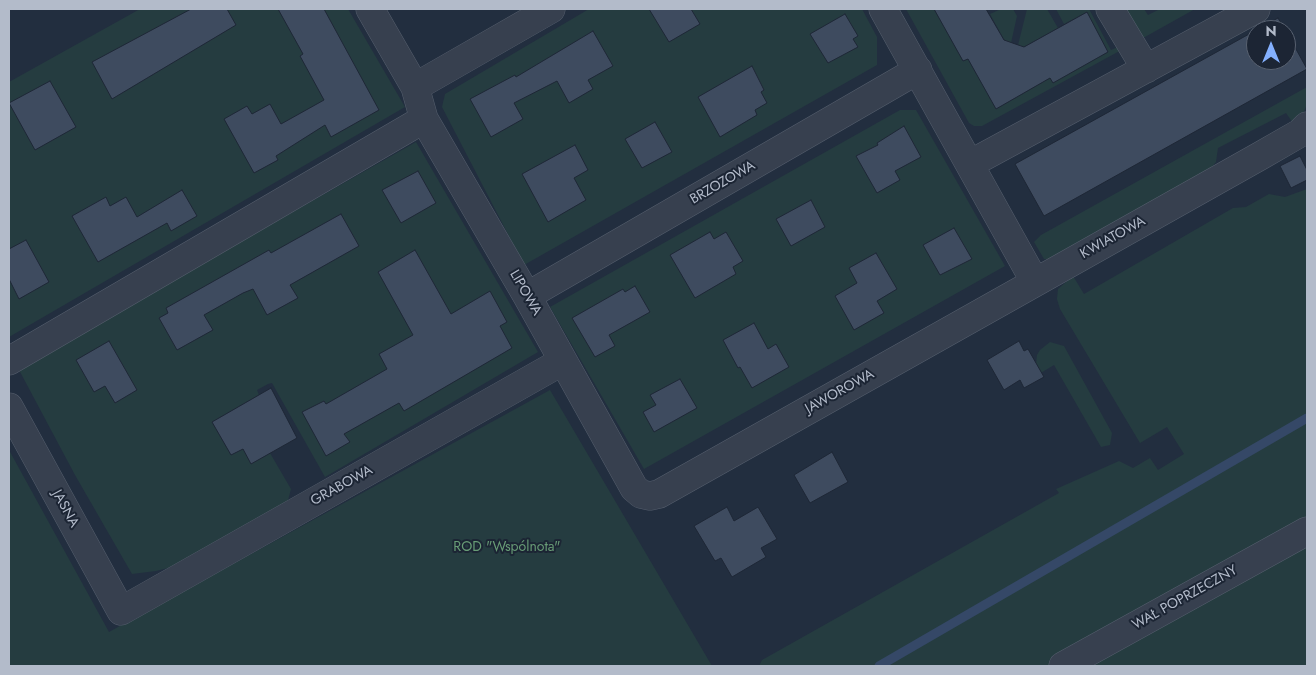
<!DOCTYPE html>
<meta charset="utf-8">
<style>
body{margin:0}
#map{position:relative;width:1316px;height:675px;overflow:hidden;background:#222e3f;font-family:Jost,sans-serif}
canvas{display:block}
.frame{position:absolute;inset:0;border:10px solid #b3bbca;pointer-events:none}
.north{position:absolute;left:1246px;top:20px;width:50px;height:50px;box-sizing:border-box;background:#1c2534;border:1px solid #586170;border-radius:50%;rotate:0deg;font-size:14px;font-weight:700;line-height:20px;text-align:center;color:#b3bbca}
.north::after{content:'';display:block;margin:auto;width:18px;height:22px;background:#84b0fe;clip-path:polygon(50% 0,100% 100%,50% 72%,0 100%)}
</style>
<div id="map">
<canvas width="1316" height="675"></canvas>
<div class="frame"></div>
<div class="north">N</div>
</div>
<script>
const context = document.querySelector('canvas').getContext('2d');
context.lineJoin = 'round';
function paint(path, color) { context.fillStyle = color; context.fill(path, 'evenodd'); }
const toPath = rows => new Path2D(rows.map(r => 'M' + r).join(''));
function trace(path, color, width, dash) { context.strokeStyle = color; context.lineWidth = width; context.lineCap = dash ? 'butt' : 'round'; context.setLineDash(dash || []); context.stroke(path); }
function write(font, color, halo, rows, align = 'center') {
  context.font = font + ' Jost,sans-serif'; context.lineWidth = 4; context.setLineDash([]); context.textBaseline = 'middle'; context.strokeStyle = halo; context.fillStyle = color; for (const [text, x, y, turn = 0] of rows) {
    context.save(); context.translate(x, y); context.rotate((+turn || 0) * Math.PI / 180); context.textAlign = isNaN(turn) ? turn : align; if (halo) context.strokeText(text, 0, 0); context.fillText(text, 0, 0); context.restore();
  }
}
paint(toPath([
 [140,9,348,9,405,107,9,337,9,82],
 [589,9,862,9,877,37,877,65,524,265,442,107,445,94],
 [906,9,934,9,963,61,968,59,996,109,1050,78,1053,82,1108,52,1087,12,1064,24,1056,9,1089,9,1111,50,1120,46,1125,48,982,126,974,126,969,123],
 [1001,9,1013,9,1017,16,1011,43,1007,45,990,14],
 [1027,9,1047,9,1058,28,1020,49,1018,45],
 [1117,9,1144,9,1148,15,1160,9,1195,9,1136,42],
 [1307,87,1307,104,1302,117,1295,126,1286,113,1218,148,1216,162,1211,168,1049,259,1044,259,1034,242,1041,235],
 [900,110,916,110,1005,266,644,469,550,307],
 [416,142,538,352,325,477,272,383,268,384,257,390,259,395,212,422,231,455,243,449,251,463,270,453,291,489,286,508,188,563,156,571,132,574,75,475,18,368],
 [1307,189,1307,666,759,666,762,660,1059,493,1056,489,1119,461,1133,468,1150,458,1158,470,1184,454,1167,427,1140,443,1060,309,1057,299,1058,289,1073,276,1084,294,1233,208,1246,207,1269,194,1285,197],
 [1050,342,1064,346,1112,433,1110,445,1101,447,1054,365,1039,374,1036,364,1037,355,1040,350],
 [550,390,712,666,9,666,9,450,109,632]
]), '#253c40');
trace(toPath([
 [879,666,1307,418]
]), '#354867', 9);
const building = toPath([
 [191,9,227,9,236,25,112,99,92,62,191,9],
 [278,9,324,9,379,110,331,137,325,125,276,156,278,160,254,173,224,119,247,106,252,114,270,104,281,124,324,100,300,56,303,54,278,9],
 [649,9,691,9,700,24,669,42,649,9],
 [934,9,986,9,1004,40,1024,47,1087,12,1108,52,1053,83,1050,78,996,109,968,59,963,61,934,9],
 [845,14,858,36,853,39,858,47,828,63,810,34,845,14],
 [1278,18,1285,30,1256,30,1256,60,1286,60,1286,31,1307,69,1044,216,1015,164,1278,18],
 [593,31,613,66,588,80,593,89,569,103,557,81,514,103,523,119,491,137,470,99,515,75,516,77,593,31],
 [752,66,764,90,761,92,767,103,755,110,757,115,720,137,698,97,752,66],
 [50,81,76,127,35,150,9,103,50,81],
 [655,122,672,152,642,168,625,139,655,122],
 [904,126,921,157,895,171,900,180,877,193,856,156,878,145,877,143,904,126],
 [575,145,588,170,574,178,586,200,548,222,522,174,575,145],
 [1300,156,1307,170,1307,180,1291,188,1280,166,1300,156],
 [418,171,436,203,401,223,382,190,418,171],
 [182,190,197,216,171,231,167,223,98,262,72,216,106,197,110,206,126,197,137,217,182,190],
 [811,200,825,227,791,246,776,219,811,200],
 [341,214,359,246,290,285,298,298,267,315,253,289,243,293,204,315,213,330,177,350,159,318,168,313,166,308,269,250,271,253,341,214],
 [954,228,972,259,940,275,923,245,954,228],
 [710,232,714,239,726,232,743,261,733,267,736,274,695,298,670,255,710,232],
 [26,240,49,282,19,299,9,279,9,249,26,240],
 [415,250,451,314,490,291,507,322,500,326,512,348,404,411,399,403,344,434,350,442,326,456,302,412,324,401,326,404,387,369,379,354,413,335,378,272,415,250],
 [876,253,897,289,877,301,884,313,854,330,835,296,857,283,849,268,876,253],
 [635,286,650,312,609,335,615,346,595,357,572,318,623,289,625,292,635,286],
 [754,323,768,349,776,344,789,367,752,388,740,367,738,368,723,340,754,323],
 [109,341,137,390,115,403,105,386,94,392,76,360,109,341],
 [1019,341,1024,351,1028,349,1044,377,1024,388,1020,380,1004,390,987,360,1019,341],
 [680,379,697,408,654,432,643,412,656,405,650,395,680,379],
 [271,388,297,438,251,464,243,449,231,455,212,422,271,388],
 [832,452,848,482,810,503,794,475,832,452],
 [727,507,734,521,758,507,777,539,761,548,766,557,732,577,721,558,715,561,694,526,727,507]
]);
paint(building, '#3e4b5f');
trace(building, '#1e2736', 1);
const minor = toPath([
 [370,9,415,87,424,119,527,296,634,488,641,494,650,496,659,494,1260,156,1300,133,1307,126],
 [883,9,1035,282],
 [1110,9,1146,69],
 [415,87,551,9],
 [970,164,1256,9],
 [527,296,918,70],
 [9,361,424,119],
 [9,407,121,611,563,361],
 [1063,666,1307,531]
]);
trace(minor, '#555e6d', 29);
trace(minor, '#37404f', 28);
write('14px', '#b3bbca', '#1c2534', [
 ["BRZOZOWA",723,183,-30],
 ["KWIATOWA",1113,238,-29],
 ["LIPOWA",525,293,60],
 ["JAWOROWA",840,392,-29],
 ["GRABOWA",342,486,-29],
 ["JASNA",65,509,61],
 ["WAŁ POPRZECZNY",1185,598,-29]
]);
write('14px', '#689c76', '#1c2534', [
 ["ROD \"Wspólnota\"",507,548]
]);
</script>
